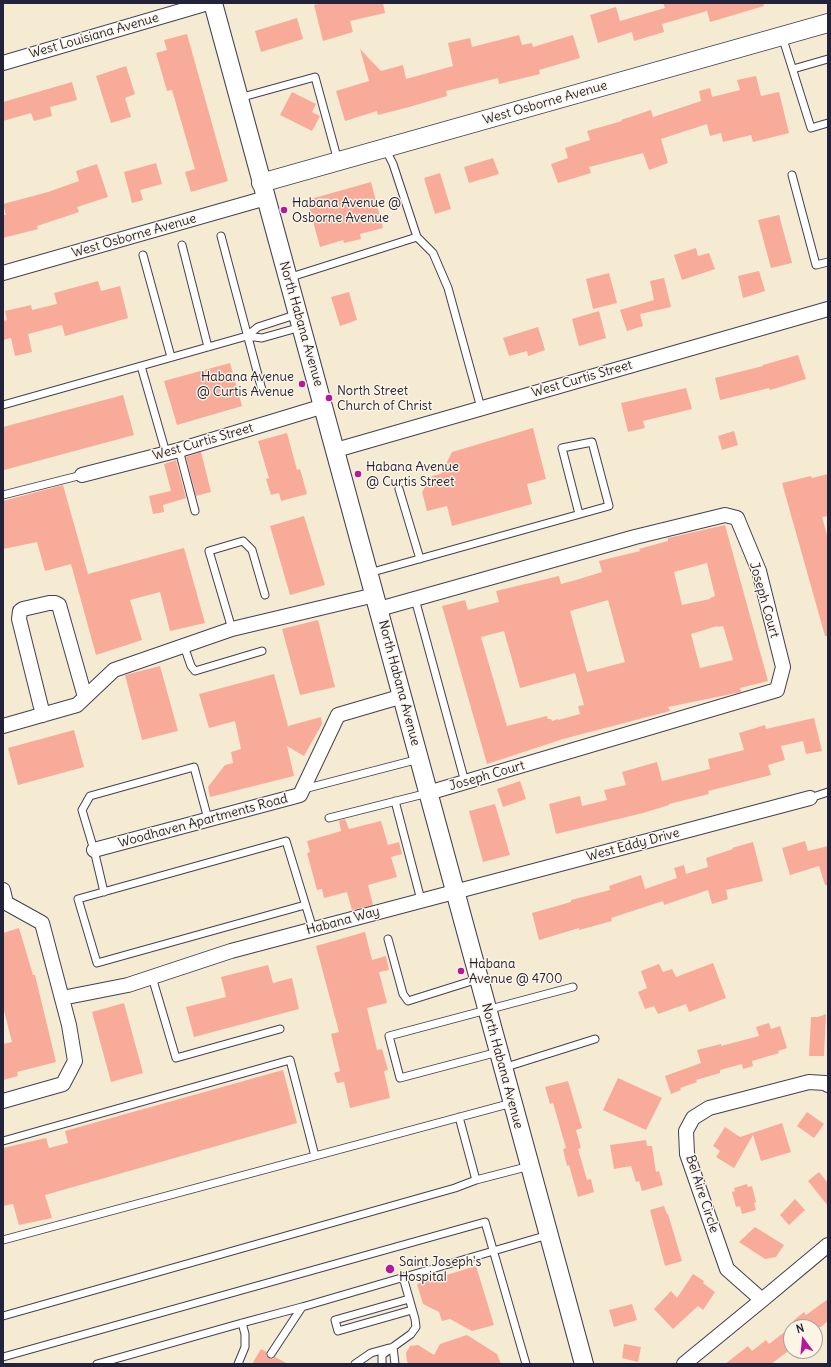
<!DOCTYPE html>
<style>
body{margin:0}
#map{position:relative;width:831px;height:1367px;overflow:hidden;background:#f5ebd2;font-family:Delius,sans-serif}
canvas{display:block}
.frame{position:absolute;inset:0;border:4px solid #22223b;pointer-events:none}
.north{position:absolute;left:783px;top:1319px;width:40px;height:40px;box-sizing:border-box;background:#fcf5e5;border:1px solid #a5a1a1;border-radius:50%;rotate:344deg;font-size:11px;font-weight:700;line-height:16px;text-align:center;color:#22223b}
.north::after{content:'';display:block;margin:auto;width:14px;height:18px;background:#b5179e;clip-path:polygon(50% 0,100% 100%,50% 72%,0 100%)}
</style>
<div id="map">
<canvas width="831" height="1367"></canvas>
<div class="frame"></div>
<div class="north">N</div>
</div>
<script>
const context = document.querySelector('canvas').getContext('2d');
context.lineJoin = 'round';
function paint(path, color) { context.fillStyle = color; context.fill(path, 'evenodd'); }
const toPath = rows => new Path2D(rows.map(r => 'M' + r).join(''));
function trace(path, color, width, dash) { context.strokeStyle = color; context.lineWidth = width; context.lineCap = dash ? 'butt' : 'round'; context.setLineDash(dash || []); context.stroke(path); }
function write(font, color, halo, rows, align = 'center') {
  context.font = font + ' Delius,sans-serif'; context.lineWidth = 3; context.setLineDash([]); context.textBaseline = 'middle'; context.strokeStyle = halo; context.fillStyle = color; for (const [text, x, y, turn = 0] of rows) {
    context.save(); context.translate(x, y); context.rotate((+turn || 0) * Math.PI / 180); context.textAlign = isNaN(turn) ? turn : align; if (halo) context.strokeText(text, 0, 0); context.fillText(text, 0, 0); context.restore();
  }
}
paint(toPath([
 [321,3,383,3,385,13,350,21,353,32,323,41,314,5],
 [663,3,763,3,764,6,710,22,707,11,662,24,664,32,634,41,632,32,598,43,590,15,616,7,620,21,665,8],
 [297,18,303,39,261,52,255,31],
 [187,34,228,181,191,192,185,172,195,169,172,90,167,91,156,53,167,50,164,40],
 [519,35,522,45,532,43,533,47,573,35,580,58,539,70,540,74,499,84,498,78,446,91,447,96,409,107,378,115,377,111,345,121,336,91,369,81,360,49,381,71,403,65,406,79,453,66,448,43,470,38,472,47],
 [126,66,135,94,125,98,131,117,111,123,96,76],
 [756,76,761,96,779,92,789,133,753,142,751,135,723,142,721,133,710,136,707,124,661,139,668,163,649,170,643,153,589,167,591,173,558,183,551,164,568,158,565,148,590,140,587,131,622,121,621,120,651,110,653,117,701,101,699,91,710,88,712,97,740,90,737,80],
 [72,82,77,100,50,107,52,116,34,121,31,113,3,121,3,102],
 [292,92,316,104,312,112,320,116,312,131,280,115],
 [493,158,499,174,469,183,464,167],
 [156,163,162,184,140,190,143,200,132,203,124,172],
 [97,164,108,197,77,207,79,212,37,226,38,229,3,238,3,215,6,215,3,204,48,192,79,181,76,171],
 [440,173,451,209,435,214,424,178],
 [371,182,383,228,360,234,361,239,344,243,343,240,320,247,307,200],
 [779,215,792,263,771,268,758,220],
 [696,248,698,256,709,253,715,269,682,280,674,255],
 [759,271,765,291,743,298,738,276],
 [609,273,617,303,593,309,586,279],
 [664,278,671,307,640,314,643,326,627,331,620,310,654,300,650,281],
 [98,281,101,291,120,286,128,318,65,336,62,325,28,334,32,352,15,356,11,338,3,340,3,321,7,320,5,311,31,305,32,310,57,304,54,293],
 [349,292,357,320,340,326,331,297],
 [599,311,606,338,579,346,572,319],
 [538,327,545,350,528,356,527,351,509,356,503,338],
 [798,355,806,379,770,390,769,388,720,400,715,378,763,366,763,365],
 [230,363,242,406,177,425,164,381],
 [686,388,692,409,643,421,645,428,628,432,621,403],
 [123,395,134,435,4,470,3,464,3,427],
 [533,428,546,479,527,484,532,504,452,526,447,506,427,511,422,492,432,476,441,474,452,452],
 [734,431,738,445,722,450,718,436],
 [287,433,297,470,300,469,307,494,281,501,279,493,271,495,266,479,269,478,258,441],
 [201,452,211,492,196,496,186,457],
 [176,460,186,498,163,505,164,512,153,514,149,496,171,491,164,464],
 [828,474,828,516,822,517,828,538,828,636,825,636,782,483,811,476,812,478],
 [63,485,88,574,184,548,205,623,170,631,160,592,130,600,142,640,96,655,71,564,45,571,37,542,3,549,3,501],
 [304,516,325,585,290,595,270,526],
 [725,525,768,681,740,688,741,692,668,707,670,711,563,739,487,764,442,606,465,600,468,610,499,602,496,591,559,576,561,584,576,580,602,572,599,561,640,551,639,549,668,541,668,538],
 [707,563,715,596,710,598,710,599,682,605,674,572],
 [608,600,625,662,587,672,570,611],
 [717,626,718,627,723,626,733,660,700,668,691,634],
 [504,631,520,688,575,673,584,705,578,706,580,714,558,720,558,719,552,721,551,719,548,719,547,716,507,726,481,637],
 [318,620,335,687,300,695,282,629],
 [160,666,178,731,142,740,125,675],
 [274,674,288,726,321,717,322,724,304,756,287,746,294,776,210,797,208,787,225,765,233,763,231,752,241,749,235,721,209,728,199,694],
 [814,718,822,751,806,754,803,741,781,746,785,760,768,765,771,775,708,791,709,794,669,804,669,805,643,813,556,834,549,804,580,796,582,806,607,800,604,790,626,785,622,772,657,762,662,781,710,769,708,759,744,750,739,733,765,725,766,729],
 [74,730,84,767,18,785,8,748],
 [520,781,526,799,503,807,497,789],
 [495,804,510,855,483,862,469,811],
 [345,819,349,829,381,821,388,845,399,842,402,854,391,857,397,877,368,885,373,905,352,910,347,892,324,898,322,889,317,890,307,853,310,852,307,841,341,831,339,821],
 [805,841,808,851,828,846,828,885,825,885,819,866,790,875,782,848],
 [753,842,763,881,726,890,728,899,712,904,708,890,664,905,663,901,611,918,612,921,579,930,579,928,539,940,532,913,571,902,571,900,610,890,609,886,641,875,645,889,677,878,674,868,684,865,686,874,708,867,706,858,733,849,732,848],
 [19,928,33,975,35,975,56,1062,17,1072,18,1076,3,1080,3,1044,12,1042,3,1007,3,933],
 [365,932,372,960,386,956,389,970,379,972,387,1003,367,1008,377,1050,382,1049,388,1070,384,1071,390,1098,350,1108,344,1082,337,1083,334,1073,340,1071,331,1034,339,1032,316,946],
 [713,963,726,998,689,1012,686,1004,658,1014,654,1006,645,1009,638,992,647,988,641,971,659,964,663,972,672,969,676,977],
 [268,965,273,983,292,978,299,1009,194,1037,186,1007,226,997,221,977],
 [124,1003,143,1073,111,1082,92,1012],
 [826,1014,824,1056,809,1056,811,1017,818,1017],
 [769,1023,771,1029,780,1026,787,1048,778,1051,779,1053,752,1061,753,1066,743,1069,742,1064,720,1070,720,1073,696,1080,697,1082,680,1088,681,1090,671,1094,665,1076,701,1063,697,1050,721,1044,721,1046,759,1036,756,1027],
 [283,1070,297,1123,45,1195,52,1218,19,1225,13,1204,3,1206,3,1148,46,1138,49,1148,68,1143,65,1131],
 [618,1078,662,1098,646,1130,603,1110],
 [568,1081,582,1128,576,1130,581,1148,578,1149,587,1180,591,1179,594,1192,578,1197,569,1165,567,1166,563,1149,566,1148,553,1103,550,1104,545,1087],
 [807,1112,824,1124,814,1138,797,1126],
 [782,1123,791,1152,761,1161,753,1135,734,1168,716,1157,720,1151,713,1146,725,1127,740,1137],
 [646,1140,647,1146,652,1146,656,1172,659,1171,663,1185,642,1191,639,1181,636,1182,631,1166,614,1169,610,1145],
 [819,1172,828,1183,828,1206,808,1181],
 [747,1184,748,1187,752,1186,756,1202,754,1203,756,1210,742,1214,740,1206,736,1207,732,1192,735,1191,734,1188],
 [795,1199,805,1210,789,1225,780,1215],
 [664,1206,667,1214,668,1214,682,1261,665,1266,650,1210],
 [755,1227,784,1245,776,1257,765,1259,739,1242],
 [476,1266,494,1325,472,1331,450,1319,442,1321,439,1312,423,1304,417,1284],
 [693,1274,704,1281,703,1283,715,1292,703,1310,698,1306,673,1329,654,1309,671,1291,677,1298],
 [828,1299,828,1321,821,1327,791,1327,795,1324,793,1321,804,1312,806,1315],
 [632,1304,637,1320,614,1327,609,1310],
 [791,1327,791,1349,771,1364,725,1364,748,1346,752,1351,766,1340,769,1344],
 [467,1335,497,1354,501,1364,411,1364,407,1362,406,1353,410,1346,418,1345,434,1355,440,1344],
 [624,1344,641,1347,638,1362,622,1358],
 [261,1349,267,1352,266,1356,269,1358,273,1359,275,1357,288,1364,252,1364]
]), '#f9ab9a');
const service = toPath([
 [782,36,811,128,828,123],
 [793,69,828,59],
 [239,98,315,77,338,161],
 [792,175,816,265,828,262],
 [221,236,262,390],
 [417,237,433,253,448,288,481,408],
 [182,245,208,347],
 [143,255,171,357],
 [288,278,417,237,393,164,385,148],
 [247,336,262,338,301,327],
 [141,366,166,453],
 [3,405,247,336,258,327,298,314],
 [179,450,195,511],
 [399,489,420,559],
 [3,495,82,475],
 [369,573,609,506,592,442,562,448,579,514],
 [415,599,465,782],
 [232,629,209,551,243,541,252,550,265,595],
 [184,646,191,666,195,671,262,651],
 [304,789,419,759],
 [810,798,828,792],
 [395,801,421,900],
 [329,818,428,793],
 [104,892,94,850,82,810,90,796,194,767,208,819],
 [305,905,97,963,78,899,286,841,313,929],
 [388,939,403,994,408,1001,478,979],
 [152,977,176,1058,280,1029],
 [498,1052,400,1078,389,1036,573,987],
 [503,1068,595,1039],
 [459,1117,476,1180,530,1166],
 [3,1141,290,1060,315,1156],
 [3,1240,512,1103],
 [409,1299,335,1320,338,1331,412,1310],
 [3,1316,455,1188,476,1180],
 [393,1347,395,1364],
 [271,1354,302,1307],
 [3,1357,485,1222,526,1364],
 [97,1364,242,1323,302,1307,548,1235],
 [238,1364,245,1347,245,1334,242,1323],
 [355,1364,371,1353,389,1348],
 [382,1364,382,1355,411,1334,416,1327,415,1319,403,1277]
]);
const minor = toPath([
 [3,63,208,3],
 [3,273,266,198],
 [336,450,828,309],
 [82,475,179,450,324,406],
 [379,609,635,537,725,515,737,518,759,571,783,667,777,690,428,793],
 [43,715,19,619,20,611,23,609,49,603,55,603,59,605,85,697],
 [3,726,77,705,114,670,232,629,375,595],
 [94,850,300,795,338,715,403,696],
 [3,890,6,903,42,923,69,1025,75,1061,63,1084,3,1101],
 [62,998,128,985,231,951,810,798],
 [828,1085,825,1083,809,1082,709,1108,693,1118,686,1131,687,1154,727,1269,762,1300,828,1245],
 [684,1364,762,1300]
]);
const tertiary = toPath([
 [213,3,584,1364],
 [261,183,828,23]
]);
trace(service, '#424052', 9);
trace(minor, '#424052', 16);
trace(tertiary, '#424052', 20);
trace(service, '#fff', 7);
trace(minor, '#fff', 14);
trace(tertiary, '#fff', 18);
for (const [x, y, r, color] of [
 [284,210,4,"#b5179e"],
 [302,384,4,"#b5179e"],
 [329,398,4,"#b5179e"],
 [358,474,4,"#b5179e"],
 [461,971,4,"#b5179e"],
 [390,1269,5,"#b5179e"]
]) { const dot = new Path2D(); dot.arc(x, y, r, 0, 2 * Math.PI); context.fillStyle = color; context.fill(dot); trace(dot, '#fcf5e5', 1.5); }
write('13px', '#22223b', '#fcf5e5', [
 ["West Louisiana Avenue",94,36,-16],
 ["West Osborne Avenue",545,103,-16],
 ["West Osborne Avenue",134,236,-16],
 ["North Habana Avenue",301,324,74],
 ["West Curtis Street",582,379,-16],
 ["West Curtis Street",203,442,-16],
 ["Joseph Court",764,600,74],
 ["North Habana Avenue",399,683,75],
 ["Joseph Court",487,776,-16],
 ["Woodhaven Apartments Road",203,821,-15],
 ["West Eddy Drive",633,845,-15],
 ["Habana Way",343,921,-15],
 ["North Habana Avenue",502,1066,75],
 ["Bel Aire Circle",702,1194,72]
]);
write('13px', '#22223b', '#fcf5e5', [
 ["Habana Avenue @",292,203],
 ["Osborne Avenue",292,218],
 ["Habana Avenue",294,377,"right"],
 ["@ Curtis Avenue",294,392,"right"],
 ["North Street",337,391],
 ["Church of Christ",337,406],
 ["Habana Avenue",366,467],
 ["@ Curtis Street",366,482],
 ["Habana",469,964],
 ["Avenue @ 4700",469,979],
 ["Saint Joseph's",399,1262],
 ["Hospital",399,1277]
], 'left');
</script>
